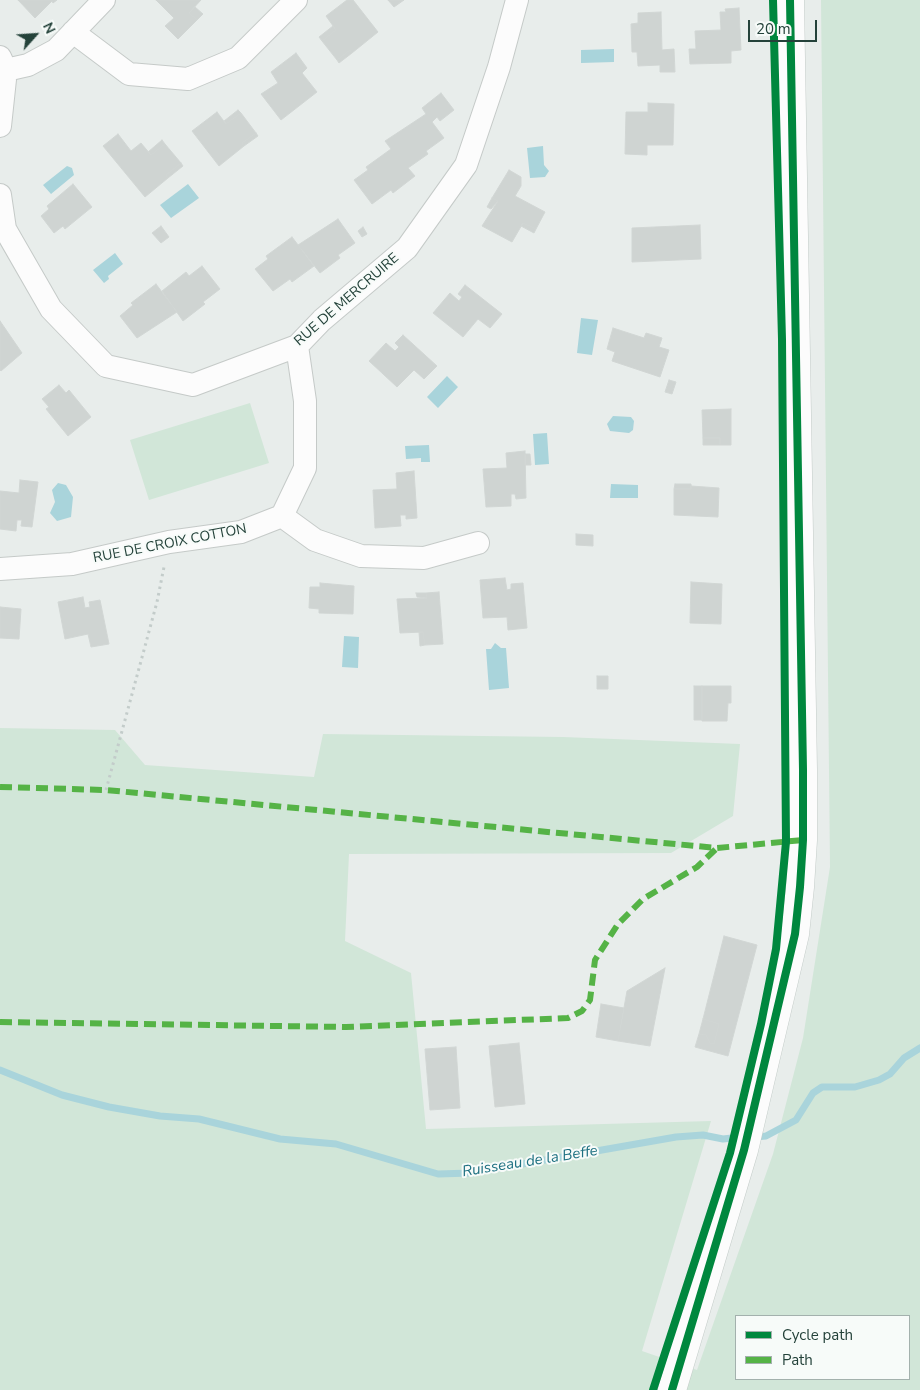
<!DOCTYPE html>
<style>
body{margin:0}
#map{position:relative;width:920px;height:1390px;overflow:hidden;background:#e8edeb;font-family:"Nunito Sans",sans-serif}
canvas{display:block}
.legend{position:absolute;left:735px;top:1315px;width:175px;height:65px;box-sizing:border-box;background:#f7fbf9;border:1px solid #a3b1ad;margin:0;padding:6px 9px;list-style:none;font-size:15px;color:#24423a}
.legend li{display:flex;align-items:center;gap:10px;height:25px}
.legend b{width:25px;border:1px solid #a3b1ad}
.north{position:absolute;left:10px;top:10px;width:50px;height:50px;-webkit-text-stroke:4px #f7fbf9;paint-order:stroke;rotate:64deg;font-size:14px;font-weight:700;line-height:20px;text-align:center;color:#24423a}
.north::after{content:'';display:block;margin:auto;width:18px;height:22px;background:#24423a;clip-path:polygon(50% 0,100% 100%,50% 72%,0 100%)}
.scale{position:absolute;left:748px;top:20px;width:69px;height:22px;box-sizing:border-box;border:2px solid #24423a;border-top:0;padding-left:6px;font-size:15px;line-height:18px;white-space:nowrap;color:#24423a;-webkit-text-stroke:4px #f7fbf9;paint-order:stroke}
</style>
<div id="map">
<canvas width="920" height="1390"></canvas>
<ul class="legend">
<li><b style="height:6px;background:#00873e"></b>Cycle path</li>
<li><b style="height:6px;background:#55b346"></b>Path</li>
</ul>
<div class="north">N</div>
<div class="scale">20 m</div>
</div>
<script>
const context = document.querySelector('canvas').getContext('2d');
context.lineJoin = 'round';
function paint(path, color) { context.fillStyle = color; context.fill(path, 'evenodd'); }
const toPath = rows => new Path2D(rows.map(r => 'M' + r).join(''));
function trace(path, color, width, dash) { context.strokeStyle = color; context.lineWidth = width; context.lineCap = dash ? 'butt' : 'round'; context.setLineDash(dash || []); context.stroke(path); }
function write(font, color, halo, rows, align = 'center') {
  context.font = font + ' "Nunito Sans",sans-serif'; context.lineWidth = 4; context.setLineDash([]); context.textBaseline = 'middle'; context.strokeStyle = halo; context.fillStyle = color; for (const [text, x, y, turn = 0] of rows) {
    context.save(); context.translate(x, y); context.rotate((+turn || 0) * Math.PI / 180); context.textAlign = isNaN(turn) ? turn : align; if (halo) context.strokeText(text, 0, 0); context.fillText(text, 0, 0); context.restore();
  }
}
paint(toPath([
 [821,0,920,0,920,1390,0,1390,0,728,115,730,145,765,314,777,323,734,563,737,740,744,733,816,671,853,349,854,345,941,411,973,426,1129,711,1121,642,1351,697,1370,773,1154,803,1038,830,867],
 [736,1316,909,1316,909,1379,736,1379],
 [250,403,269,463,149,500,130,440]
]), '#d1e6d8');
paint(toPath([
 [614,49,614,62,581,63,581,50],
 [543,146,544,165,549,171,545,177,530,178,527,148],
 [67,166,72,168,74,175,51,194,43,185],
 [188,184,199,198,171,218,160,205],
 [115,253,123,264,108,276,109,279,104,283,93,270],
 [581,318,598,320,592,355,577,353],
 [447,376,458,387,438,408,427,397],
 [613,416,631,417,634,421,633,430,629,433,610,431,607,424],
 [547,433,549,464,535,465,533,434],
 [429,445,430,462,421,462,421,458,406,459,405,446],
 [58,483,66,485,73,497,71,517,57,521,50,513,55,502,52,490],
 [611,484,638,485,638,498,610,498],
 [344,636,359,637,358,668,342,667],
 [495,643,501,648,506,648,509,688,489,690,486,649,491,649]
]), '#a9d4db');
trace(toPath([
 [0,1070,62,1095,109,1107,160,1116,199,1119,280,1139,336,1144,438,1174,471,1173,676,1137,703,1135,723,1139,741,1137],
 [754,1137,766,1136,796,1120,813,1093,822,1087,855,1087,879,1080,890,1074,904,1058,920,1048]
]), '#a9d4db', 7);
const building = toPath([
 [18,0,57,0,53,3,52,1,35,18,18,0],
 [156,0,201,0,189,13,197,20,178,39,165,26,174,18,156,0],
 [347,0,353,0,378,32,352,53,350,50,337,60,322,41,336,30,326,16,347,0],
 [388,0,404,0,394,7,388,0],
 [195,7,203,14,197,20,189,13,195,7],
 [739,8,741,50,731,51,731,63,690,64,689,49,696,49,695,31,721,30,720,12,726,12,725,9,739,8],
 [661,12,662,50,674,49,675,72,660,72,660,65,638,66,637,52,632,52,631,24,638,23,638,13,661,12],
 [333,26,336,30,322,41,319,37,333,26],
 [350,50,352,53,339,63,337,60,350,50],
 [296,53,307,68,302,73,317,92,281,120,261,94,278,83,271,72,296,53],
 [441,93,454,110,440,121,437,117,432,122,444,138,426,151,428,154,408,168,415,176,393,193,391,190,372,204,354,180,368,170,366,167,391,149,385,141,426,114,422,108,441,93],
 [648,103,674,104,673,145,647,145,647,155,625,154,626,112,648,112,648,103],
 [238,110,241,113,226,124,224,121,238,110],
 [217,112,226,124,241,113,256,133,242,143,244,146,219,166,192,131,217,112],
 [256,133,258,136,244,146,242,143,256,133],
 [118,134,131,151,141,143,151,155,165,144,181,163,166,175,168,178,145,197,103,146,118,134],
 [162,140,165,144,151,155,148,152,162,140],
 [181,163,183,166,168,178,166,175,181,163],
 [509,170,521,177,521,186,515,196,545,212,536,229,523,223,512,242,482,226,498,201,492,198,509,170],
 [73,184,92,207,65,229,63,226,54,233,41,216,49,209,47,206,73,184],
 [492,198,498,201,491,209,487,207,492,198],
 [338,219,355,243,338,255,340,258,320,273,298,245,338,219],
 [523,223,536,229,534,233,521,226,523,223],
 [700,225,701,259,632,262,632,228,700,225],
 [161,226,169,237,161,243,152,233,161,226],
 [363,227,367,234,362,237,358,231,363,227],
 [292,237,314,266,292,282,290,279,273,291,255,269,268,259,266,256,292,237],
 [202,266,220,289,203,302,205,304,183,321,162,291,186,272,189,276,202,266],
 [156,284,177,312,137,338,120,316,133,305,131,303,156,284],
 [465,285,502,314,490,328,478,319,463,337,433,313,450,293,459,301,462,297,458,294,465,285],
 [0,321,22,353,1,371,0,370,0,321],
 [613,328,644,338,646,333,662,338,659,347,669,350,660,377,612,361,615,352,607,349,613,328],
 [403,335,437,366,424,379,414,370,397,387,369,361,386,343,395,351,399,347,395,343,403,335],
 [669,380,676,382,672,394,665,392,669,380],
 [59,385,66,393,69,390,91,417,68,436,46,409,49,407,42,399,59,385],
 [731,409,731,445,720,445,720,438,703,438,702,410,731,409],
 [703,438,720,438,720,445,703,445,703,438],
 [525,451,526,498,516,499,515,494,511,494,511,506,486,507,483,469,507,468,506,453,525,451],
 [525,454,530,454,531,465,525,465,525,454],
 [414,471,417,518,406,519,406,515,400,515,401,526,375,528,373,490,397,489,396,473,414,471],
 [20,480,38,482,32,527,21,526,22,520,17,520,16,531,0,529,0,491,19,493,20,480],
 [675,484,691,484,691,489,674,489,675,484],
 [691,486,719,488,718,517,674,515,674,489,691,489,691,486],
 [576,534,593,535,593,546,576,545,576,534],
 [505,578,507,590,511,589,511,584,523,583,527,628,508,630,507,617,483,618,480,580,505,578],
 [691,582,722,584,721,624,690,623,691,582],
 [320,583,354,586,353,614,319,613,319,609,309,608,310,587,320,587,320,583],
 [439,592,443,644,425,645,423,632,400,633,397,599,427,598,426,593,439,592],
 [416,593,426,593,427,598,417,597,416,593],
 [83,597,85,608,90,607,89,602,100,600,109,644,91,647,88,634,65,639,58,602,83,597],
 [0,607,21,609,19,639,0,638,0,607],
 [419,632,423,632,425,645,420,646,419,632],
 [597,676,608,676,608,689,597,689,597,676],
 [694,686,702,686,702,720,694,720,694,686],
 [702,686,731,686,731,703,728,703,727,721,702,721,702,686],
 [724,936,757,945,728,1056,695,1047,699,1034,706,1035,710,1043,714,1044,719,1024,703,1019,724,936],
 [665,968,650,1046,618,1041,627,991,665,968],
 [601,1004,624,1008,618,1041,596,1037,601,1004],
 [703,1019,719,1024,714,1044,710,1043,706,1035,699,1034,703,1019],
 [519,1043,525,1104,495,1107,489,1046,519,1043],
 [456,1047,460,1108,430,1110,425,1049,456,1047]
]);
paint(building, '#cfd4d2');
trace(building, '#d1d6d4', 1);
const street = toPath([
 [73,32,129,74,188,79,238,58,296,0],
 [6,70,28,65,56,50,104,0],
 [0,126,6,70,0,57],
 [0,195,5,229,51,309,106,366,193,385,297,346,322,320,407,248,466,165,499,67,517,0],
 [282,516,315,540,361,556,424,558,478,543],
 [0,569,72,564,169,542,241,532,282,516,305,468,305,401,297,346]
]);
const secondary = toPath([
 [672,1390,744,1150,795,934,800,887,803,840,803,770,790,0]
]);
trace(street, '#c5cac8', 24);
trace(secondary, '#c3cbc8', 29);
trace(toPath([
 [106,790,157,602,164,567]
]), '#c3ccca', 3, [2.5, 4]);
trace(street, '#fcfcfc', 22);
trace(secondary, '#fcfcfc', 28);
trace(toPath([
 [0,787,106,790,717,848,803,840],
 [0,1022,346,1027,568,1018,582,1011,590,1000,595,960,618,924,643,899,697,867,717,848]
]), '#55b346', 6, [12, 6]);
trace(toPath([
 [653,1390,730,1153,761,1024,776,949,786,842,782,339,773,0],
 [672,1390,744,1150,795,934,800,887,803,840,803,770,790,0]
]), '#00873e', 8);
write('14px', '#24423a', '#f7fbf9', [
 ["RUE DE MERCRUIRE",347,300,-41],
 ["RUE DE CROIX COTTON",170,544,-11]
]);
write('italic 15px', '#1c6f80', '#f7fbf9', [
 ["Ruisseau de la Beffe",530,1162,-9]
]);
</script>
